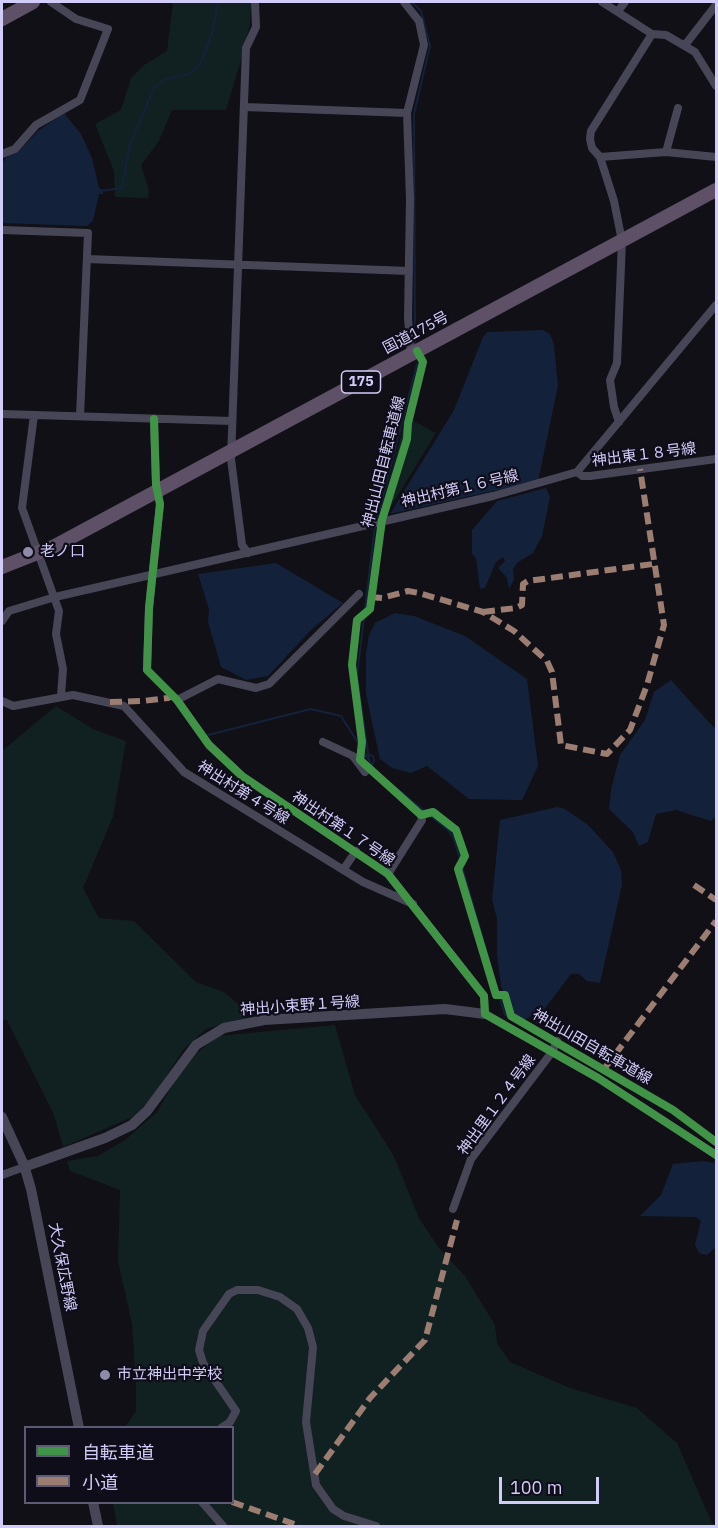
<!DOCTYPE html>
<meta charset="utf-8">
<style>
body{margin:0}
#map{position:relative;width:718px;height:1528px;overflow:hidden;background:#111017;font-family:"IBM Plex Sans","Noto Sans JP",sans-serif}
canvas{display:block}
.frame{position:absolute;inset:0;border:3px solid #d2cdf8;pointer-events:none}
.legend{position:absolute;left:24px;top:1426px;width:210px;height:78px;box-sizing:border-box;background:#0f0d1a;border:2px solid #5d5a73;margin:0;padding:8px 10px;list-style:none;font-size:18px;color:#d2cdf8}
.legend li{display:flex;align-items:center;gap:12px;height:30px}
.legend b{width:30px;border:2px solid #5d5a73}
.scale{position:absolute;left:499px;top:1477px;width:100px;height:27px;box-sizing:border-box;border:3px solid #d2cdf8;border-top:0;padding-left:8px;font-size:18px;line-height:21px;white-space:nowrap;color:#d2cdf8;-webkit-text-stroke:4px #0f0d1a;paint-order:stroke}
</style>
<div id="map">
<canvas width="718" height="1528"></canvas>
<div class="frame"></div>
<ul class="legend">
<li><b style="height:8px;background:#419447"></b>自転車道</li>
<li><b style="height:8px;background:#9b7d72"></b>小道</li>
</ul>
<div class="scale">100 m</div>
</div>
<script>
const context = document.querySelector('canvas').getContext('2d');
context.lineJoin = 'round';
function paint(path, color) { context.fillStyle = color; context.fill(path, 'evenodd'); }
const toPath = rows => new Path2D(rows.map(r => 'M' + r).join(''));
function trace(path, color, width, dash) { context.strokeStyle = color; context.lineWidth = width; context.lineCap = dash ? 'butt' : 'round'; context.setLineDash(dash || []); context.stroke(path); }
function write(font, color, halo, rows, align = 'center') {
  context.font = font + ' "IBM Plex Sans","Noto Sans JP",sans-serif'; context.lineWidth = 4.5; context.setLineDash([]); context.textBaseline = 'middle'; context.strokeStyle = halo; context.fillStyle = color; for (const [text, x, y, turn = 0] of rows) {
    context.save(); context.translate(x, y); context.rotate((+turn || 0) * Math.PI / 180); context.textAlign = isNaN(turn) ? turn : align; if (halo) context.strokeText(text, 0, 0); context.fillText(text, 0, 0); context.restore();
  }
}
paint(toPath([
 [173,2,251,2,250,25,241,60,226,110,172,110,159,141,141,165,149,190,148,198,115,197,114,171,95,124,121,110,131,78,144,65,167,51],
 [406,417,436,433,390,508,381,510],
 [56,706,93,729,126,741,113,817,83,888,99,918,134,921,196,982,224,992,238,1004,246,1018,206,1029,183,1050,158,1089,137,1115,63,1147,54,1115,7,1020,2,1020,2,751],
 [335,1025,355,1095,394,1156,419,1218,439,1248,465,1276,495,1325,497,1343,510,1362,570,1388,637,1408,677,1443,711,1521,716,1526,117,1526,113,1503,232,1502,232,1428,125,1427,136,1411,136,1387,132,1324,118,1261,120,1190,70,1171,67,1161,98,1156,125,1140,157,1112,179,1073,194,1055,218,1036]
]), '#112021');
paint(toPath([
 [64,113,81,134,92,158,99,188,103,190,103,194,99,194,93,221,87,226,2,223,2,164,6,157,18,152,38,131],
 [543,330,550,334,554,345,558,386,538,481,390,514,454,410,483,337,487,332],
 [546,488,550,497,542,536,533,553,517,563,513,569,514,579,509,589,507,578,498,568,505,561,503,557,496,562,485,588,480,589,476,558,472,554,472,530,497,501],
 [276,563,343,603,311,630,268,676,246,680,221,667,208,622,209,609,198,574],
 [395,613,414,616,465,636,527,679,538,766,522,800,469,799,427,766,411,773,392,768,380,759,366,694,366,654,369,635,375,623],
 [671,680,716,730,716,816,711,821,676,810,656,814,648,842,639,846,633,832,609,809,611,790,620,755,645,720,654,692],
 [557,807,565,809,588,825,613,852,621,870,622,885,600,983,587,981,579,974,571,974,543,1011,523,1020,512,1013,501,986,497,955,497,919,492,899,500,820],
 [703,1161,716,1163,716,1247,707,1255,699,1253,695,1245,701,1221,696,1217,640,1216,661,1195,673,1164]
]), '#13223a');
trace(toPath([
 [412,2,421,11,430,46,414,114,415,347],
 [100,191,122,188,130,144,154,88,163,80,189,74,199,66,212,34,218,2],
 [377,520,417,364],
 [375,526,357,676,369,760,375,771,448,830,454,839,505,1015,672,1112,716,1146],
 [208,735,311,709,341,716,369,760],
 '364 760a5 5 0 1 1 10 0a5 5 0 1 1-10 0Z'
]), '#13223a', 2);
trace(toPath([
 [404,2,419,21,424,45,407,113,410,199,408,318,411,355],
 [602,2,652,34,666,35,695,52,716,86],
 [618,11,625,2],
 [685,45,716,5],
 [245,107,407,113],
 [666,152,678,108],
 [2,154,15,149,36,125,80,100,108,29,76,19,51,2],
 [600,157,666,152,716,157],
 [2,230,88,233,80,416],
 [87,259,409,271],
 [2,414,232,421],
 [34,415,22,508,59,611,56,634,63,669,61,696],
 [154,419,156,485,160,504,149,608,147,670,177,700,209,745,242,776,388,874,484,996,485,1014,598,1078,716,1155],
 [619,422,614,407,610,380,617,363,622,241,614,201,600,157,592,148,590,139,591,131,652,34],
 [577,472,582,476,590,476,716,459],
 [248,553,242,545,231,459,246,48,256,27,255,2],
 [2,621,9,611,55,597,493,496,577,472,716,305],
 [177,700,218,679,256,688,269,684,359,594],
 [2,701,13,706,73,695,124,706,184,772,363,882,413,904],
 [323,742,353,756,365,772],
 [343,870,356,851],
 [388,874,422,820,421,815],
 [2,1175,24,1167],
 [453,1209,471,1159,552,1052,557,1041],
 [221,1428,230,1422,236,1411,203,1363,199,1350,203,1331,229,1294,237,1290,258,1290,280,1297,297,1309,308,1328,313,1347,306,1422,316,1485,333,1509,344,1516,376,1526],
 [202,1502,223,1526]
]), '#474657', 8);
trace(toPath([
 [2,1117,24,1165,31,1189,79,1428],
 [24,1167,105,1138,132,1125,147,1111,196,1045,224,1028,264,1020,445,1009,485,1014],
 [93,1502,98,1526]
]), '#474657', 10);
trace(toPath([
 [2,19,33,2],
 [2,567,55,546,716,190]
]), '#5e5066', 14);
trace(toPath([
 [370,597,382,598,408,591,419,593,483,612,514,631,547,661,552,672,561,745,607,754,630,730,647,685,664,625,640,469],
 [483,612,516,608,522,605,523,584,528,581,653,564],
 [110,702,143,701,168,698,172,695],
 [694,885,716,900],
 [604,1069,716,921],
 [315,1474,370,1398,425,1340,457,1220],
 [232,1502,300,1526]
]), '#9b7d72', 6, [12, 6]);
trace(toPath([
 [417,351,423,362,408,423,407,439,382,520,370,609,357,620,352,665,362,742,360,760,421,815,433,812,456,830,465,856,458,869,496,995,505,995,511,1016,673,1110,716,1142],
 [154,419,156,485,160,504,149,608,147,670,177,700,209,745,242,776,388,874,484,996,485,1014,598,1078,716,1155]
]), '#419447', 8);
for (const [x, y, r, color] of [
 [28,552,6,"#8e8ba9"],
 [105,1375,6,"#8e8ba9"]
]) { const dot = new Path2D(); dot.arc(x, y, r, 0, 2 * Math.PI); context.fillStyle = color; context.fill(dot); trace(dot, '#0f0d1a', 2); }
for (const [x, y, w] of [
 [361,382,39]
]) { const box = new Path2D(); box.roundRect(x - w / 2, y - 11, w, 22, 4.5); context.fillStyle = '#0f0d1a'; context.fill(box); trace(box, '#d2cdf8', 1.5); }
write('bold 14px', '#d2cdf8', null, [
 ["175",361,382]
]);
write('15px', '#d2cdf8', '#0f0d1a', [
 ["国道175号",416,333,-28],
 ["神出東１８号線",644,455,-7],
 ["神出山田自転車道線",384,462,-76],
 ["神出村第１６号線",460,489,-13],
 ["神出村第４号線",243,793,32],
 ["神出村第１７号線",343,829,34],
 ["神出小束野１号線",300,1006,-4],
 ["神出山田自転車道線",592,1047,30],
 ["神出里１２４号線",497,1105,-54],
 ["大久保広野線",62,1267,79]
]);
write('15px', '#d2cdf8', '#0f0d1a', [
 ["老ノ口",40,552],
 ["市立神出中学校",117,1375]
], 'left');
</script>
